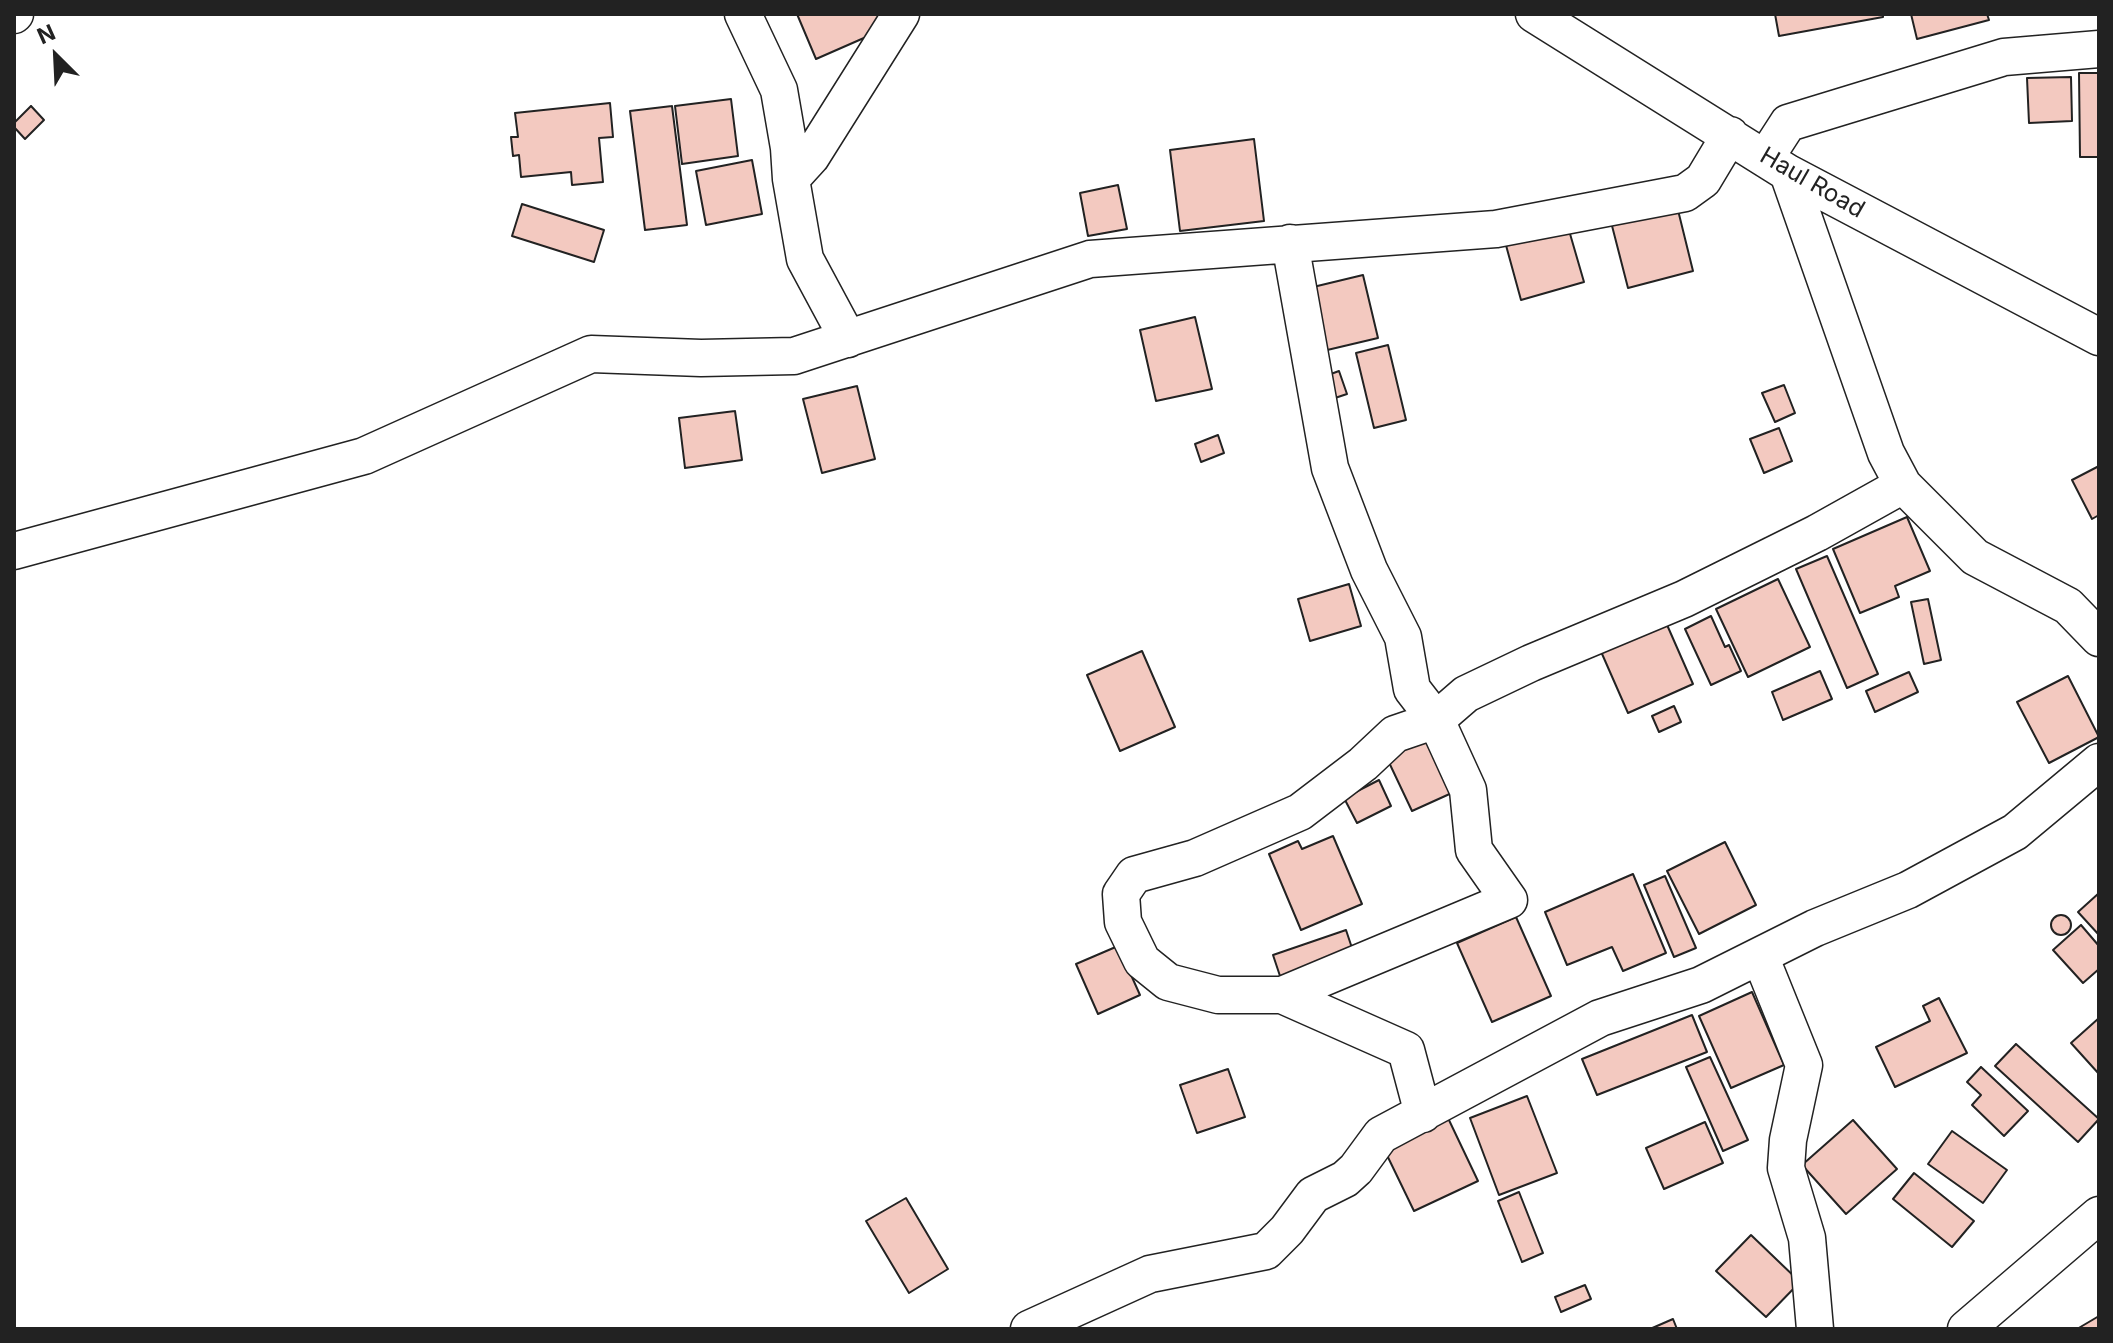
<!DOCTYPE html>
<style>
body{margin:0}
#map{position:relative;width:2113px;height:1343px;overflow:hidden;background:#fff;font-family:Inter,sans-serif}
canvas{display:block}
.frame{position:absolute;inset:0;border:16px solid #222;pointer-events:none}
.north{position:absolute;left:16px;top:16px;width:80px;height:80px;-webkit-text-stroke:6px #fff;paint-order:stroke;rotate:336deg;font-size:22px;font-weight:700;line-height:32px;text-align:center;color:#222}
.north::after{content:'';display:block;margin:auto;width:28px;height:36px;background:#222;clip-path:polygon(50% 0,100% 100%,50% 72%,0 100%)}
</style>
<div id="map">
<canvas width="2113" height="1343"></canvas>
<div class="frame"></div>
<div class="north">N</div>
</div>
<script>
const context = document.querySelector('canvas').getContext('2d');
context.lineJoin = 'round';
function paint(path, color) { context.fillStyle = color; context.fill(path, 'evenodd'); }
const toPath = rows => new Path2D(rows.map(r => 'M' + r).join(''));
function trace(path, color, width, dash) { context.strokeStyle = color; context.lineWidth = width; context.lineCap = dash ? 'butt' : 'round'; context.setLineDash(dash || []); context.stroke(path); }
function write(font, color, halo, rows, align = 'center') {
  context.font = font + ' Inter,sans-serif'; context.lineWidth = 6; context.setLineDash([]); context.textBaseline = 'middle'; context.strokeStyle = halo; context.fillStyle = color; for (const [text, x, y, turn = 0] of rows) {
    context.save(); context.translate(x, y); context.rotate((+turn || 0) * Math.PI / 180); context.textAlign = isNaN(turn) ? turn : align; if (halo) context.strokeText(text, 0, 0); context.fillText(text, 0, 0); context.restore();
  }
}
const building = toPath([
 [797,14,884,14,889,27,816,59,797,14],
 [1775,14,1883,14,1883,17,1779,36,1775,14],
 [1911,14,1987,14,1989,20,1917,39,1911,14],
 [2079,73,2099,73,2099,157,2080,157,2079,73],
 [2071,77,2072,121,2029,123,2027,78,2071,77],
 [731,99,738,156,682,164,675,106,731,99],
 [610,103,613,137,599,138,603,182,572,185,571,172,521,177,519,155,513,156,511,137,518,137,515,113,610,103],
 [31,106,44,120,25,139,14,127,14,123,31,106],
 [672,106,687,225,645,230,630,111,672,106],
 [1254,139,1264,221,1180,231,1170,150,1254,139],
 [752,160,762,214,706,225,696,171,752,160],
 [1118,185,1127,229,1088,236,1080,193,1118,185],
 [1676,202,1693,271,1628,288,1610,218,1676,202],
 [522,204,604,230,594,262,512,236,522,204],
 [1566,220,1584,282,1521,300,1504,238,1566,220],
 [1363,275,1378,338,1323,351,1309,288,1363,275],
 [1195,317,1212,389,1156,401,1140,330,1195,317],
 [1388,345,1406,420,1374,428,1356,353,1388,345],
 [1339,371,1347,394,1329,400,1320,378,1339,371],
 [1784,385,1795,413,1775,422,1762,393,1784,385],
 [857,386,875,459,822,473,803,399,857,386],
 [735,411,742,460,685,468,679,418,735,411],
 [1779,428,1792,461,1764,473,1750,439,1779,428],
 [1218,435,1224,453,1201,462,1195,444,1218,435],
 [2099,466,2099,515,2092,519,2072,480,2099,466],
 [1907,517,1930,571,1895,586,1899,597,1860,613,1833,549,1907,517],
 [1827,556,1878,674,1847,688,1796,569,1827,556],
 [1778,579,1810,647,1748,677,1716,609,1778,579],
 [1349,584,1361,626,1310,641,1298,599,1349,584],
 [1928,599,1941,660,1924,664,1911,602,1928,599],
 [1711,616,1725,647,1729,645,1741,671,1711,685,1685,629,1711,616],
 [1664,618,1693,684,1628,713,1599,647,1664,618],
 [1142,651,1175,727,1120,751,1087,675,1142,651],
 [1820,671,1832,699,1783,720,1772,692,1820,671],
 [1909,672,1918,692,1875,712,1866,691,1909,672],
 [2068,676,2099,737,2049,763,2017,702,2068,676],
 [1674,706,1681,722,1659,732,1652,716,1674,706],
 [1427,734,1454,792,1412,811,1385,754,1427,734],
 [1379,780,1391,806,1357,823,1344,798,1379,780],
 [1333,836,1362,904,1301,930,1269,854,1298,841,1302,849,1333,836],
 [1725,842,1756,905,1699,934,1667,871,1725,842],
 [1633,874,1666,953,1623,971,1612,947,1567,965,1545,912,1633,874],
 [1665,876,1696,948,1674,957,1644,885,1665,876],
 [2099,893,2099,935,2078,912,2099,893],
 '2051 925a10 10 0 1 1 20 0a10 10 0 1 1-20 0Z',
 [1516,917,1551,996,1492,1022,1457,943,1516,917],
 [2081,925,2099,946,2099,969,2083,983,2053,950,2081,925],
 [1346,930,1355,957,1282,982,1273,955,1346,930],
 [1118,946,1140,995,1098,1014,1076,964,1118,946],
 [1752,992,1784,1065,1731,1088,1699,1016,1752,992],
 [1939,998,1967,1053,1895,1087,1876,1047,1930,1021,1923,1006,1939,998],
 [1692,1015,1707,1052,1597,1095,1582,1059,1692,1015],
 [2099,1018,2099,1074,2071,1043,2099,1018],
 [2016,1044,2099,1119,2078,1142,1995,1066,2016,1044],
 [1710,1057,1748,1140,1723,1151,1686,1067,1710,1057],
 [1981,1067,2028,1111,2004,1136,1972,1105,1981,1095,1967,1082,1981,1067],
 [1228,1069,1245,1117,1197,1133,1180,1085,1228,1069],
 [1527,1096,1557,1173,1499,1195,1470,1118,1527,1096],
 [1448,1118,1478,1181,1414,1211,1384,1149,1448,1118],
 [1853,1120,1897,1169,1846,1214,1802,1165,1853,1120],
 [1705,1122,1723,1163,1664,1189,1646,1148,1705,1122],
 [1952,1131,2007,1170,1983,1203,1928,1164,1952,1131],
 [1914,1173,1974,1221,1952,1247,1893,1199,1914,1173],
 [1519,1192,1543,1253,1522,1262,1498,1201,1519,1192],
 [906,1198,948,1269,909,1293,866,1221,906,1198],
 [1751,1235,1800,1282,1766,1317,1716,1271,1751,1235],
 [1585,1285,1591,1299,1561,1312,1555,1297,1585,1285],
 [2099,1316,2099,1329,2077,1329,2099,1316],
 [1673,1319,1677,1329,1650,1329,1673,1319]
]);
paint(building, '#f3c9c0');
trace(building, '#222', 2);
const minor = toPath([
 [743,14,779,90,789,148,791,179],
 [1534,14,1788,173,2099,337],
 [14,15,15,14],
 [1766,157,1788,123,2004,57,2099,49],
 [1788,173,1886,453,1903,485,1975,557,2068,606,2099,638],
 [1290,243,1330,468,1369,570,1403,637,1412,689,1436,720,1395,734,1363,764,1300,812,1195,858,1134,875,1121,894,1123,922,1142,961,1168,982,1218,995,1282,995,1406,1050,1423,1114],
 [848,339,805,259,791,179,811,157,901,14],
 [14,551,364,456,591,354,701,358,794,356,1090,259,1496,229,1685,193,1703,180,1730,135],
 [1760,956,1804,1065,1788,1140,1786,1168,1807,1238,1815,1329],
 [1282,995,1509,900,1474,850,1468,790,1436,720,1466,694,1531,663,1684,599,1817,533,1903,485],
 [1029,1329,1150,1274,1266,1251,1287,1230,1313,1195,1345,1179,1356,1169,1381,1135,1600,1018,1701,985,1815,928,1908,890,2015,832,2099,762],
 [1966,1329,2099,1215]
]);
trace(minor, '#222', 39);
trace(minor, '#fff', 36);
write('24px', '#222', '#fff', [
 ["Haul Road",1812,183,30]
]);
</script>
